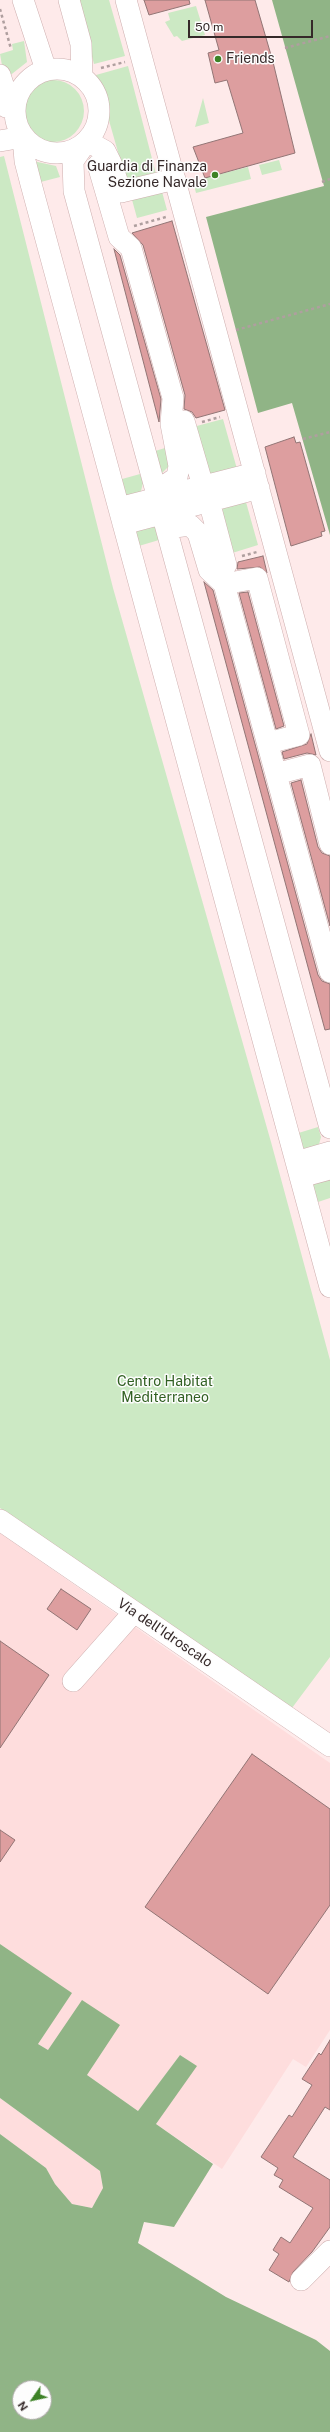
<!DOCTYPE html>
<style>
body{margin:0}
#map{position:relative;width:330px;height:2432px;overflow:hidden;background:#feeaea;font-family:"Public Sans",sans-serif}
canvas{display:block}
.north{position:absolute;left:12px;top:2380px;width:40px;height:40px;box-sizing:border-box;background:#fdfdfd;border:1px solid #ada8a8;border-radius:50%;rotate:236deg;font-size:11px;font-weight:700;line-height:16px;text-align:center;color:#352929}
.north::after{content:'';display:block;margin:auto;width:14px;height:18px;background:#3d8226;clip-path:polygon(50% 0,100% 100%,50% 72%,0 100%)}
.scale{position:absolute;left:188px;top:20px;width:125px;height:18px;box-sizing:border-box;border:2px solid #352929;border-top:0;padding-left:5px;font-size:12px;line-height:14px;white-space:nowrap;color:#352929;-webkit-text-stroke:3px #fdfdfd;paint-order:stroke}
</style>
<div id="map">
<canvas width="330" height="2432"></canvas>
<div class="north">N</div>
<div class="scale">50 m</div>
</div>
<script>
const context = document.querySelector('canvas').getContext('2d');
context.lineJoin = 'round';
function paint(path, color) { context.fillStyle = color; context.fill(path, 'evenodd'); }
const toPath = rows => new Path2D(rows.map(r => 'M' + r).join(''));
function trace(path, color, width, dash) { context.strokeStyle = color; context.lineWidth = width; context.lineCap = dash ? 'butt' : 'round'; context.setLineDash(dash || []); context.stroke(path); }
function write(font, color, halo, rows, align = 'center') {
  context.font = font + ' "Public Sans",sans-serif'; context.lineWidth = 3; context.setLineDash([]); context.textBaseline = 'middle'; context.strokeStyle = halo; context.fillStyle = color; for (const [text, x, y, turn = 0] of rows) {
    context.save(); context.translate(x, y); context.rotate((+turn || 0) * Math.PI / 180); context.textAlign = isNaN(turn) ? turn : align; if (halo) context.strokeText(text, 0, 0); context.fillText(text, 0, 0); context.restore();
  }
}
paint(toPath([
 [0,1533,330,1763,330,2030,306,2067,293,2059,222,2169,156,2124,196,2066,180,2055,138,2111,87,2075,120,2025,48,2050,38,2044,71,1993,0,1944],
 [0,2098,100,2171,103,2188,92,2208,72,2204,55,2184,46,2168,0,2134]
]), '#fedddd');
paint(toPath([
 [77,0,109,0,125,56,94,64],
 [196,6,205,35,182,41,177,36,174,37,165,22,170,20,168,13],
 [24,41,27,62,8,77,3,71,0,54,13,50,12,44],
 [128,66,156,174,126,180,96,75],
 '22 111a31 31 0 1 1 62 0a31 31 0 1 1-62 0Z',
 [203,98,209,123,195,127],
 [4,156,113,588,271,1142,330,1360,330,1657,292,1708,0,1508,0,157],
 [279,160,282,170,262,175,259,165],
 [33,161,56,166,60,177,33,184],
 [248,167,251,179,196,193,193,181],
 [161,188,167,210,137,218,131,196],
 [223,419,237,469,208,478,193,427],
 [165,448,170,465,161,474,152,452],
 [140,474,143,483,141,491,138,494,126,497,115,481],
 [244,495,258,545,229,554,214,503],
 [152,525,156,528,159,540,132,548,133,529],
 [318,1127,321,1137,318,1148,302,1152,292,1135],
 [330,1179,330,1198,312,1204,309,1185]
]), '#cce9c4');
paint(toPath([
 [272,0,330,0,330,535,292,403,258,413,206,217,324,186],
 [0,1944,72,1993,38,2044,48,2050,82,2000,120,2025,87,2075,138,2111,180,2055,197,2066,156,2124,213,2164,174,2227,144,2222,138,2243,226,2297,316,2340,330,2351,330,2432,0,2432,0,2134,46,2168,55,2184,72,2204,92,2208,103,2188,100,2171,0,2098],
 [20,2388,44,2388,44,2412,20,2412]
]), '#90b486');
const building = toPath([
 [144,0,189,0,190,4,149,15,144,0],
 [205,0,255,0,273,62,295,153,205,178,193,147,243,133,227,80,215,83,208,53,219,50,205,0],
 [172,221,225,410,196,418,192,412,184,409,185,395,143,245,132,233,172,221],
 [114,249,120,255,161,399,159,422,114,249],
 [294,437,296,443,300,442,325,531,321,532,322,536,291,546,265,447,294,437],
 [263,556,267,573,260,567,237,569,238,562,263,556],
 [204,582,213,590,318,975,322,981,330,984,330,1029,325,1030,204,582],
 [248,592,284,726,276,729,239,593,248,592],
 [311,734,316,755,307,753,284,759,282,752,307,744,311,734],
 [301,780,318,847,322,853,330,856,330,926,291,783,301,780],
 [61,1589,91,1609,77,1630,47,1609,61,1589],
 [0,1641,49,1675,0,1748,0,1641],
 [252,1754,330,1809,330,1905,268,1994,145,1907,252,1754],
 [0,1830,15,1840,0,1862,0,1830],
 [330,2040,330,2110,325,2107,293,2157,330,2180,330,2227,312,2252,293,2272,289,2282,269,2270,279,2254,273,2250,281,2237,290,2243,313,2208,279,2187,283,2180,274,2175,278,2168,261,2157,289,2115,292,2117,312,2085,302,2079,319,2053,321,2055,330,2040]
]);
paint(building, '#dd9e9f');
trace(building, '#927575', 1);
const minor = toPath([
 [23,0,46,70],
 [69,0,81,44,82,77],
 [126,0,330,751],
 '15 111a42 42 0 1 1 84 0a42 42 0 1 1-84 0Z',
 [0,75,7,97,14,106,6,107],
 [0,141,23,137,25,161,31,184,330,1287],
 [98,165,119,237,131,248,173,398,171,424,179,466,177,477,167,484,156,487],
 [175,179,121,192,111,163,105,151,87,141,73,161,74,191,330,1128],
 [184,421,203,486],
 [209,501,226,565],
 [119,508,255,473],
 [123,524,259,488],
 [167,528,190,525,198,533,209,570,224,584,330,972],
 [224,584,257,578,299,735,268,743],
 [276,774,310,765,330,844],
 [296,1162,330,1152],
 [300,1177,330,1169],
 [0,1520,330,1746],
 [73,1681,134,1612],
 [301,2280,330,2251]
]);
trace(minor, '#ceafaf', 22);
trace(toPath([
 [0,9,11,49],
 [285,48,330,36],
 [101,68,125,62],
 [322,182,330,179],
 [134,226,166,217],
 [236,330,330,304],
 [202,422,220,417],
 [303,439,330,432],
 [242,556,257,552]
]), '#af9f9f', 2.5, [3, 3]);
trace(minor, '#fff', 21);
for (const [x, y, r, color] of [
 [218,59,4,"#3d8226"],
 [215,175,4,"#3d8226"]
]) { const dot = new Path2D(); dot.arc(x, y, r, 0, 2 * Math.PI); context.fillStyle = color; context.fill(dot); trace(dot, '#fdfdfd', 1.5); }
write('14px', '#352929', '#fdfdfd', [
 ["Friends",226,59],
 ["Guardia di Finanza",207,167,"right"],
 ["Sezione Navale",207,183,"right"]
], 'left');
write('14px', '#316022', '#fdfdfd', [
 ["Centro Habitat",165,1382],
 ["Mediterraneo",165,1398]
]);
write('14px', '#352929', '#fdfdfd', [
 ["Via dell'Idroscalo",165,1633,34]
]);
</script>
